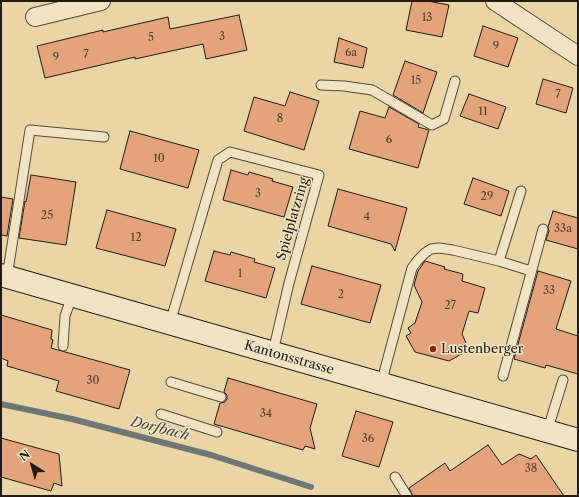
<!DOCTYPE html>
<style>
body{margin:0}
#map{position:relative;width:579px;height:497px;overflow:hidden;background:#e9d5a6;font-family:"Libre Caslon Text",serif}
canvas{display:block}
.frame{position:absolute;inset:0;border:2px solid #251a11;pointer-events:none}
.north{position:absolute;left:12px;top:445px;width:40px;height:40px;-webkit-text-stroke:3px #f1e4c5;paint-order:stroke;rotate:323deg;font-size:11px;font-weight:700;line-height:16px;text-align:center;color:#251a11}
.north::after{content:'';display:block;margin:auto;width:14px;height:18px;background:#251a11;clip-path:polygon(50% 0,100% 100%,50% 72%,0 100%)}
</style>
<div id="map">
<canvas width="579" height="497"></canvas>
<div class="frame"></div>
<div class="north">N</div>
</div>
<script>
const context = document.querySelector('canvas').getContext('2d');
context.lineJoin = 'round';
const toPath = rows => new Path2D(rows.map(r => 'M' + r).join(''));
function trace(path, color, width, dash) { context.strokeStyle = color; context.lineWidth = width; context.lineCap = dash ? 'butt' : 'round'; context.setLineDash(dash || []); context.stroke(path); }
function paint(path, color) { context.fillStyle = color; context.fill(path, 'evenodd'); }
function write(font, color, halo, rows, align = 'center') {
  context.font = font + ' "Libre Caslon Text",serif'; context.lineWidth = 3; context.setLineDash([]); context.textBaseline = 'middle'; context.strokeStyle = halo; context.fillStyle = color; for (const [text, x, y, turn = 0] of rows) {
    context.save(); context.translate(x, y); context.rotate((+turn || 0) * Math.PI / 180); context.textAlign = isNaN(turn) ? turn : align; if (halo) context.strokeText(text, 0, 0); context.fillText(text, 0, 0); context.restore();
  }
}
trace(toPath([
 [1,404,72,419,211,455,311,487]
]), '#6e7773', 6);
const building = toPath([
 [412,1,428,1,449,5,442,37,406,30,412,1],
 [239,15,247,50,206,59,203,44,135,59,135,57,45,78,37,46,103,30,103,32,168,17,170,29,239,15],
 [483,26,518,38,508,67,474,56,483,26],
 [339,38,367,48,363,68,334,62,339,38],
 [405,61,437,72,423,113,393,95,405,61],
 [543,79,573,88,566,113,536,104,543,79],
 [290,92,319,101,304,150,244,131,254,97,285,106,290,92],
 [469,94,506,107,498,129,460,116,469,94],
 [389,107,419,124,418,127,429,130,418,168,349,149,360,111,385,118,389,107],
 [130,131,199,150,188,188,120,169,130,131],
 [231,170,248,175,249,172,273,179,272,181,293,187,284,217,223,200,231,170],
 [31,175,76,182,66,245,19,238,25,201,26,202,31,175],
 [473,178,509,191,501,216,464,204,473,178],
 [338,189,407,208,395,251,391,244,328,226,338,189],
 [1,197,13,199,7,236,1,235,1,197],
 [107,210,176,229,165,266,96,248,107,210],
 [553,211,578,218,578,249,546,240,549,231,548,227,553,211],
 [214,251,230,255,231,252,255,259,254,262,275,268,266,298,205,281,214,251],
 [425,261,445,267,444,269,463,274,462,281,485,288,478,313,469,311,462,334,466,343,460,347,463,353,449,361,415,352,406,336,411,333,408,328,415,323,422,302,414,285,418,271,425,261],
 [312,266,381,285,370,323,301,304,312,266],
 [538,271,571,281,556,329,578,336,578,374,546,365,545,368,514,359,538,271],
 [1,315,52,330,51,339,53,340,51,348,130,370,119,409,56,391,59,381,7,366,8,361,1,358,1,315],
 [228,378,317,404,310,428,315,449,305,446,303,450,214,424,220,403,225,402,227,399,227,395,224,392,228,378],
 [356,411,393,422,379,467,342,456,356,411],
 [1,438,59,454,62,486,54,483,51,491,1,477,1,438],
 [488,445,502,465,519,454,531,459,536,455,564,496,413,496,409,488,445,463,450,471,488,445]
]);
paint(building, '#e4a47b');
trace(building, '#251a11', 1);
const lane = toPath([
 [321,85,344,86,372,90,432,125,444,119,455,81],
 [499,261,521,191],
 [7,277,30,130,104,137],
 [170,323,218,160,230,152,319,175,289,283,273,352],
 [63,346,65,316,72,296],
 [503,376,543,229],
 [171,382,221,397],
 [381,385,385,369,412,268,418,260,425,253,431,249,439,248,453,250,499,261,531,271],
 [161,414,217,432],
 [547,432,563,380],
 [395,477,407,496]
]);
const street = toPath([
 [495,1,578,56],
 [35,17,101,1]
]);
const secondary = toPath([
 [1,275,578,440]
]);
trace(lane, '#564936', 11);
trace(street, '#564936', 20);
trace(secondary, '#251a11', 24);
trace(lane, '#f1e4c5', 9);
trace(street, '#f1e4c5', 18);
trace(secondary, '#f1e4c5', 22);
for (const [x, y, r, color] of [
 [433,349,4,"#8f2418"]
]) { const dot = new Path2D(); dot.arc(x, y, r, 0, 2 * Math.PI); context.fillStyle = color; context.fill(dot); trace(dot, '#f1e4c5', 1.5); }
write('11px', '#553c2c', null, [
 ["13",427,18],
 ["3",222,37],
 ["5",151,38],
 ["9",496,47],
 ["6a",351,53],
 ["7",86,55],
 ["9",56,58],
 ["15",416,81],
 ["7",558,95],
 ["11",483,112],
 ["8",280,119],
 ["6",389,140],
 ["10",159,159],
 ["3",258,194],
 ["29",487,197],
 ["25",47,216],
 ["4",367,217],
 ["33a",563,229],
 ["12",136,238],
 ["1",240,274],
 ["33",549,291],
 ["2",341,295],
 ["27",450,306],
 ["30",93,381],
 ["34",266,414],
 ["36",368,439],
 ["38",531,469]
]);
write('13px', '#251a11', '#f1e4c5', [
 ["Spielplatzring",293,219,-74],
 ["Kantonsstrasse",289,358,16]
]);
write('13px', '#251a11', '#f1e4c5', [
 ["Lustenberger",441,349]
], 'left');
write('italic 14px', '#494842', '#f1e4c5', [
 ["Dorfbach",160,429,14]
]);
</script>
